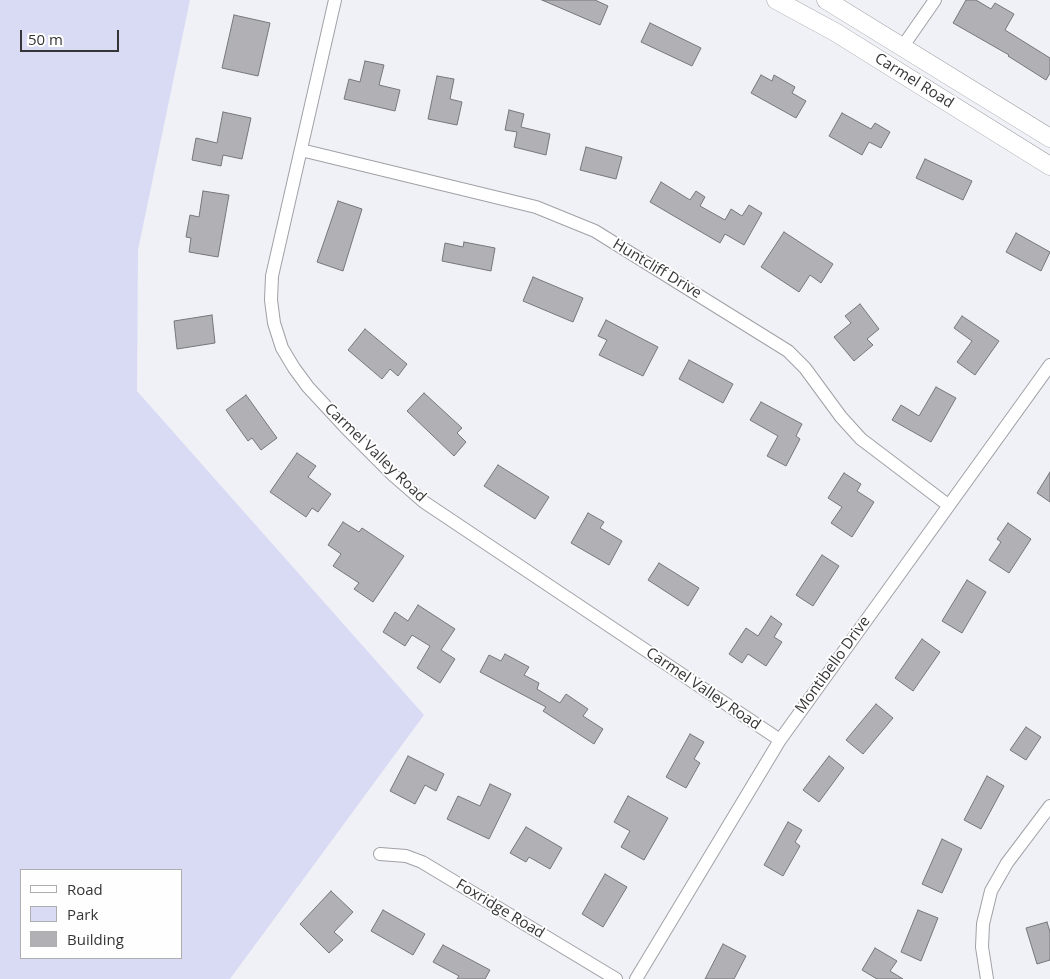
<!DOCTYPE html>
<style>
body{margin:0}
#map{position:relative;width:1050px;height:979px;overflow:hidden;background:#f0f1f6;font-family:"Open Sans",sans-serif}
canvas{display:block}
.legend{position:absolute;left:20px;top:869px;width:162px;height:90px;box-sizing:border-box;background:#fefefe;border:1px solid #aeaeae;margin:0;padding:6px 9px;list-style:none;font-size:15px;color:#353537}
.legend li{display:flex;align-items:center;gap:10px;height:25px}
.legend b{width:25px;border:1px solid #aeaeae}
.scale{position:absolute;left:20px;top:30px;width:99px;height:22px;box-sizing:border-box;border:2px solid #353537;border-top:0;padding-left:6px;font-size:15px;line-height:18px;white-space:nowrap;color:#353537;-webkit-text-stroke:4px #fefefe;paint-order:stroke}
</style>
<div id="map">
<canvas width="1050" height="979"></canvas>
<ul class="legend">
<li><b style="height:6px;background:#fff"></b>Road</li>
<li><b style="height:14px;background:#d9dbf5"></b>Park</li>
<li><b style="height:14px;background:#b0b0b5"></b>Building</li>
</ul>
<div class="scale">50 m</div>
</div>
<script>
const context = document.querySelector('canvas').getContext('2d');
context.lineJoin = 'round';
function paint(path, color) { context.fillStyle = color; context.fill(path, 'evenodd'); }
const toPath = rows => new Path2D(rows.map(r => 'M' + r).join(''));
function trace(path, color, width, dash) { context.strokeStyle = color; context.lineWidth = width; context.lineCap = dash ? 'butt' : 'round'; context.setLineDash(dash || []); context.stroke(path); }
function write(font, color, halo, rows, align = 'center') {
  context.font = font + ' "Open Sans",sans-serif'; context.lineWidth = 4; context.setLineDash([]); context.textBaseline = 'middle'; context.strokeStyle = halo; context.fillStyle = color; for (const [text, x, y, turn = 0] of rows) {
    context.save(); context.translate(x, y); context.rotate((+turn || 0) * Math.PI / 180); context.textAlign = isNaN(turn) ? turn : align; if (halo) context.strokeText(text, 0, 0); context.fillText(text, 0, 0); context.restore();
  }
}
paint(toPath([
 [0,0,190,0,138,250,137,391,424,715,230,979,0,979],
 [21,870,181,870,181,958,21,958]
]), '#d9dbf5');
const building = toPath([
 [542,0,595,0,608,6,600,25,542,0],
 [966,0,976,0,991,9,995,3,1014,14,1005,30,1050,58,1050,73,1046,80,1008,56,1009,55,953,23,966,0],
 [234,15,270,23,258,76,222,68,234,15],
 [650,23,701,48,692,66,641,42,650,23],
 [365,61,384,65,379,85,400,90,395,111,344,99,349,79,360,82,365,61],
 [761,75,772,81,774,75,795,87,792,93,806,101,796,118,751,93,761,75],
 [437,76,454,79,450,99,462,102,457,125,428,119,437,76],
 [509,110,524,114,521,127,550,134,546,155,514,147,517,132,505,130,509,110],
 [223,112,251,118,242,159,223,155,221,166,192,160,196,138,217,143,223,112],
 [842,113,871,129,875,123,890,132,881,148,869,142,862,155,829,136,842,113],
 [586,147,622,157,616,179,580,170,586,147],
 [925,159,972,181,963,200,916,178,925,159],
 [661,182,690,200,696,191,705,197,700,206,725,220,731,209,742,216,749,205,762,213,744,245,725,234,720,243,650,202,661,182],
 [203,191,229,195,218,257,189,252,191,238,186,237,190,215,199,217,203,191],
 [338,201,362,209,343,271,317,262,338,201],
 [784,232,833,264,821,283,810,275,799,292,761,267,784,232],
 [1016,233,1050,252,1041,271,1006,252,1016,233],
 [464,242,495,248,491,271,442,261,445,243,463,247,464,242],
 [533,277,583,298,573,322,523,301,533,277],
 [860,304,879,329,867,339,873,345,854,361,834,337,851,323,845,316,860,304],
 [212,315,215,343,177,349,174,321,212,315],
 [962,316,999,341,975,375,957,362,972,341,954,328,962,316],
 [606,320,658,347,643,376,599,355,607,340,598,336,606,320],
 [365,329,407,364,398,376,390,369,382,379,348,350,365,329],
 [689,360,733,384,723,403,679,379,689,360],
 [936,387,956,398,931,442,892,420,901,405,919,416,936,387],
 [424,393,462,428,457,433,466,442,454,456,407,411,424,393],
 [246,395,277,438,261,450,252,438,248,441,226,410,246,395],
 [761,402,802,424,796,436,800,439,786,466,767,456,778,436,750,420,761,402],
 [297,453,316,466,308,477,331,494,318,512,312,508,306,517,270,492,297,453],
 [498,465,549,497,535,519,484,486,498,465],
 [1050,472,1050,502,1037,493,1050,472],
 [844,473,861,484,857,491,874,502,852,537,831,523,842,507,828,498,844,473],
 [588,513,604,522,600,528,622,541,609,565,571,543,588,513],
 [343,522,359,532,362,528,404,556,373,602,354,589,359,583,333,566,341,554,328,545,343,522],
 [1008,523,1031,539,1009,573,989,560,1001,542,997,539,1008,523],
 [822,555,839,566,813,606,796,595,822,555],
 [659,563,699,588,688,606,648,580,659,563],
 [967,580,986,592,962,633,942,621,967,580],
 [418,605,455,629,441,650,455,659,440,683,417,668,430,646,412,635,405,646,383,632,395,612,408,621,418,605],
 [771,616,782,624,774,637,782,642,766,666,748,654,742,663,729,654,746,628,758,636,771,616],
 [922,639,940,652,913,691,895,678,922,639],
 [505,654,529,667,524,675,539,683,537,689,560,703,566,694,588,709,583,716,603,729,594,744,543,711,546,707,480,672,489,655,501,661,505,654],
 [876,704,893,718,863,754,846,740,876,704],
 [1026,727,1041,737,1026,760,1010,750,1026,727],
 [690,734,704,742,694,759,700,763,686,788,666,777,690,734],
 [408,756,444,774,436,791,425,785,415,804,390,791,408,756],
 [829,756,844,768,819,802,803,790,829,756],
 [987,776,1004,786,981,829,964,820,987,776],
 [490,784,511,794,489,839,447,819,458,796,480,806,490,784],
 [628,796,668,818,644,860,621,847,630,831,614,822,628,796],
 [788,822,802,830,795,842,800,846,783,876,764,865,788,822],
 [526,827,562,848,550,869,529,857,526,862,510,853,526,827],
 [942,839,962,849,942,893,922,884,942,839],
 [605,874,627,887,603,927,582,914,605,874],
 [331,891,353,912,334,932,343,940,329,953,300,924,331,891],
 [383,910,425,934,413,955,371,931,383,910],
 [918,910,938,918,921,961,901,952,918,910],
 [1047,922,1050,932,1050,960,1037,964,1026,928,1047,922],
 [723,944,746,956,734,979,705,979,723,944],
 [443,945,490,970,485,979,457,979,459,976,433,962,443,945],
 [875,948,897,961,890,971,903,979,877,979,862,970,875,948]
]);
paint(building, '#b0b0b5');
trace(building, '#76777b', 1);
const minor = toPath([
 [335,0,272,276,271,300,274,323,282,348,294,368,308,387,346,428,393,475,424,502,780,740],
 [903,46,935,0],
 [301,150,536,207,595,231,788,351,805,368,841,417,861,439,948,505],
 [380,854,406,856,422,862,616,979],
 [636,979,780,740,1050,365],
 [987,979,982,947,983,924,991,891,1007,863,1050,806]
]);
const secondary = toPath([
 [776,0,835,32,1050,166],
 [826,0,1050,138]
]);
trace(minor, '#a0a1a6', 14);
trace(secondary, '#a0a1a6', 19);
trace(minor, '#fff', 12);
trace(secondary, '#fff', 18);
write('15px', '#353537', '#fefefe', [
 ["Carmel Road",914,81,32],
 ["Huntcliff Drive",657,269,31],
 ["Carmel Valley Road",375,453,44],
 ["Montibello Drive",833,665,-54],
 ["Carmel Valley Road",703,689,34],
 ["Foxridge Road",500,909,31]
]);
</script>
